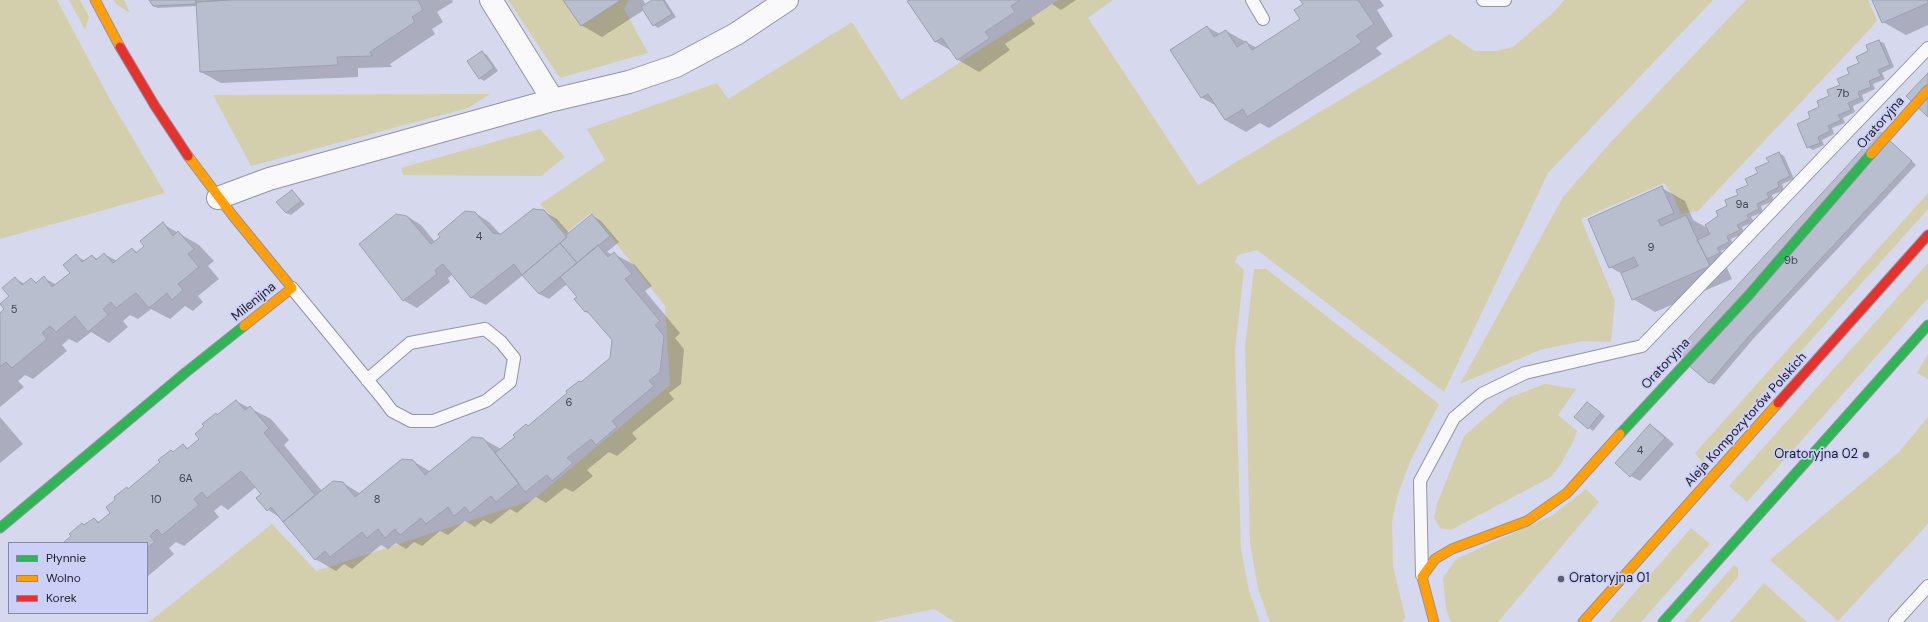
<!DOCTYPE html>
<meta charset="utf-8">
<style>
body{margin:0}
#map{position:relative;width:1928px;height:622px;overflow:hidden;background:#d6d8ed;font-family:"DM Sans",sans-serif}
canvas{display:block}
.legend{position:absolute;left:8px;top:542px;width:140px;height:72px;box-sizing:border-box;background:#cdd0f6;border:1px solid #8688a4;margin:0;padding:5px 7px;list-style:none;font-size:12px;color:#1b1c29}
.legend li{display:flex;align-items:center;gap:8px;height:20px}
.legend b{width:20px;border:1px solid #8688a4}
</style>
<div id="map">
<canvas width="1928" height="622"></canvas>
<ul class="legend">
<li><b style="height:5px;background:#30b455"></b>Płynnie</li>
<li><b style="height:5px;background:#ff9f0a"></b>Wolno</li>
<li><b style="height:5px;background:#e5322d"></b>Korek</li>
</ul>
</div>
<script>
const context = document.querySelector('canvas').getContext('2d');
context.lineJoin = 'round';
function paint(path, color) { context.fillStyle = color; context.fill(path, 'evenodd'); }
const toPath = rows => new Path2D(rows.map(r => 'M' + r).join(''));
function trace(path, color, width, dash) { context.strokeStyle = color; context.lineWidth = width; context.lineCap = dash ? 'butt' : 'round'; context.setLineDash(dash || []); context.stroke(path); }
function write(font, color, halo, rows, align = 'center') {
  context.font = font + ' "DM Sans",sans-serif'; context.lineWidth = 3.5; context.setLineDash([]); context.textBaseline = 'middle'; context.strokeStyle = halo; context.fillStyle = color; for (const [text, x, y, turn = 0] of rows) {
    context.save(); context.translate(x, y); context.rotate((+turn || 0) * Math.PI / 180); context.textAlign = isNaN(turn) ? turn : align; if (halo) context.strokeText(text, 0, 0); context.fillText(text, 0, 0); context.restore();
  }
}
paint(toPath([
 [0,0,57,0,109,98,165,193,0,239],
 [69,0,80,0,89,17,85,30],
 [113,0,124,0,130,13,116,4],
 [508,0,629,0,624,9,648,53,560,78],
 [1058,0,1113,0,1088,18,1198,185,1450,34,1474,51,1496,51,1513,47,1555,11,1564,0,1713,0,1548,173,1444,392,1257,250,1238,255,1235,262,1244,270,1235,351,1241,549,1249,591,1260,622,955,622,934,609,872,622,149,622,272,524,316,571,533,500,670,385,665,306,592,212,566,233,540,204,605,160,587,129,717,83,728,99,852,22,901,100],
 [1746,0,1868,0,1877,20,1872,27,1698,211,1681,214,1673,196,1664,183,1581,219,1615,301,1611,342,1583,341,1540,350,1460,384,1563,197,1610,143],
 [490,94,468,108,251,166,213,95],
 [540,129,565,157,541,176,403,175,401,168],
 [1928,193,1928,209,1702,462,1695,453],
 [1928,263,1928,298,1747,502,1729,486],
 [1254,269,1266,269,1439,404,1410,462,1398,494,1392,521,1393,566,1405,616,1403,622,1270,622,1258,589,1250,543,1245,347],
 [1928,354,1928,379,1917,373],
 [1545,384,1576,389,1558,415,1577,431,1574,440,1561,464,1551,477,1451,530,1440,528,1434,518,1437,504,1464,436,1508,398],
 [1928,417,1928,524,1838,621,1770,560,1899,452],
 [1586,489,1599,502,1498,622,1451,622,1446,609,1443,578,1456,559,1553,515],
 [1691,528,1710,544,1641,622,1609,622],
 [1734,565,1738,568,1738,577,1699,622,1684,622],
 [1764,583,1807,622,1730,622]
]), '#d3cfad');
paint(toPath([
 [150,0,452,0,453,2,437,12,443,22,432,29,435,34,390,64,392,67,358,68,358,77,221,83,201,72,197,6,158,8,153,6],
 [564,0,643,0,646,5,654,0,665,0,676,17,658,28,654,25,644,10,602,37,581,25],
 [910,0,1076,0,1061,10,1052,4,1031,18,1035,24,1005,44,1010,50,979,72,958,60,952,51,936,42,909,1],
 [1301,0,1380,0,1384,6,1377,10,1393,36,1376,48,1382,54,1269,128,1260,123,1246,132,1225,120,1217,106,1202,98,1172,50,1207,27,1220,34,1226,31,1257,48,1301,20,1304,5],
 [1873,0,1928,0,1928,25,1906,35,1883,22],
 [1879,41,1884,43,1894,67,1882,73,1885,79,1873,84,1875,89,1862,95,1864,101,1853,106,1855,112,1843,118,1845,123,1832,128,1834,134,1822,140,1824,145,1813,150,1808,147,1812,118,1861,64,1870,52,1867,46],
 [482,52,487,55,498,71,484,81,479,78],
 [1884,135,1916,165,1754,338,1714,385,1709,382],
 [1779,153,1784,156,1794,179,1782,184,1784,190,1772,195,1774,201,1761,206,1763,212,1751,217,1754,222,1742,227,1744,233,1731,239,1733,245,1721,251,1724,256,1722,257,1732,279,1655,312,1633,299,1622,274,1610,267,1662,188,1685,201,1693,220,1709,229],
 [292,191,305,204,291,215,286,213],
 [543,211,557,219,570,234,592,215,601,221,619,242,607,252,613,255,614,254,635,265,652,286,645,291,680,333,675,338,684,349,681,384,669,393,674,399,632,433,637,439,617,456,609,452,587,470,593,476,573,492,565,488,546,503,536,497,517,513,510,509,491,524,483,520,475,527,465,521,448,535,440,531,422,546,414,542,406,549,396,543,388,549,381,545,352,569,344,564,336,571,315,559,281,518,268,510,258,498,262,494,256,487,228,510,221,505,214,511,219,517,184,546,176,542,169,548,174,554,147,577,147,543,64,543,94,519,100,522,112,513,116,500,127,488,129,489,162,463,172,451,174,452,183,445,189,449,201,439,218,416,236,401,271,419,289,440,284,445,322,491,343,483,361,494,413,461,431,472,483,439,501,449,611,359,613,340,593,316,586,312,576,299,578,298,567,284,549,299,539,294,523,275,486,305,472,298,453,274,448,278,450,282,417,308,403,300,407,216,421,225,435,242,475,213,489,222,501,235],
 [163,224,199,245,214,261,208,266,219,279,198,296,203,302,193,311,185,306,170,319,151,309,138,319,130,315,123,321,128,327,109,343,91,332,77,343,69,339,62,345,67,351,33,379,25,375,18,381,24,387,0,407,0,314,5,310,16,279,25,284,31,279,38,283,44,278,57,285,71,273,76,256,85,261,92,256,98,259,104,254,117,261,132,249,138,253,146,247],
 [1588,403,1605,416,1593,431,1589,428],
 [0,417,23,444,0,463],
 [1650,425,1659,431,1674,444,1640,481,1631,476]
]), '#0003');
const building = toPath([
 [149,0,196,0,196,4,153,6,149,0],
 [196,0,228,0,196,2,196,0],
 [228,0,418,0,423,10,412,17,415,22,370,52,372,56,337,57,338,65,200,72,196,2,228,0],
 [563,0,621,0,581,26,563,0],
 [652,0,663,0,672,14,653,26,641,7,652,0],
 [909,0,1020,0,1011,6,1015,12,985,32,990,38,957,60,942,38,935,42,907,1,909,0],
 [1300,0,1358,0,1374,24,1356,36,1362,42,1247,117,1243,109,1225,120,1208,94,1201,98,1170,50,1207,26,1214,37,1226,30,1237,47,1246,41,1252,50,1300,19,1294,10,1303,4,1300,0],
 [1872,0,1928,0,1928,3,1882,23,1872,0],
 [1879,40,1890,65,1878,70,1881,76,1869,81,1871,87,1858,92,1860,98,1848,103,1851,110,1838,115,1841,120,1828,126,1830,131,1818,137,1820,143,1807,148,1797,124,1810,118,1808,112,1819,107,1817,101,1829,96,1827,90,1840,85,1837,79,1849,74,1847,68,1859,63,1856,57,1868,51,1866,45,1879,40],
 [482,51,494,68,479,79,467,61,482,51],
 [1928,73,1928,117,1906,96,1928,73],
 [1879,131,1912,161,1749,336,1709,383,1678,356,1679,349,1879,131],
 [1779,152,1790,176,1778,182,1779,187,1767,193,1769,198,1757,204,1759,209,1747,215,1749,219,1737,225,1740,230,1727,236,1729,242,1717,248,1720,253,1707,259,1697,240,1710,234,1705,225,1718,216,1716,211,1727,206,1725,200,1738,195,1736,190,1748,185,1745,179,1758,173,1755,168,1769,162,1766,158,1779,152],
 [1662,186,1674,213,1658,220,1661,226,1686,215,1710,266,1632,300,1621,273,1638,266,1634,257,1609,268,1588,219,1662,186],
 [292,190,301,201,286,213,276,202,292,190],
 [533,209,544,210,567,237,522,275,514,264,471,298,443,264,435,270,437,274,403,301,359,244,396,214,407,216,431,244,440,237,438,234,465,211,475,212,493,233,501,234,533,209],
 [592,214,610,236,577,263,560,243,567,237,565,236,592,214],
 [163,222,173,236,178,231,194,249,188,254,199,267,178,284,183,290,172,300,167,293,149,308,136,293,116,308,111,302,103,309,108,315,88,332,75,316,56,332,50,326,42,333,47,339,12,368,6,362,0,367,0,313,4,309,0,304,9,296,2,288,15,277,22,285,31,278,36,283,44,276,52,287,70,273,63,265,76,254,82,262,92,255,96,260,104,253,113,263,132,248,136,253,144,246,140,241,163,222],
 [560,243,577,263,539,294,522,275,560,243],
 [598,245,608,257,614,252,632,274,625,279,660,321,655,325,664,336,660,372,649,381,654,386,612,421,617,427,596,445,591,439,567,458,573,463,552,481,547,475,525,492,495,453,515,437,513,435,526,424,528,426,567,393,566,391,579,381,581,382,610,358,612,340,587,311,585,312,574,299,577,297,560,277,598,245],
 [236,400,245,410,250,406,269,428,264,433,315,495,283,522,271,507,267,511,256,498,261,494,241,471,207,498,202,492,194,499,199,505,162,535,157,529,150,536,155,542,147,548,147,543,63,543,71,536,69,534,82,523,84,525,94,518,98,523,110,513,106,507,115,500,114,497,127,487,128,489,160,462,158,460,171,450,173,452,183,444,187,449,199,439,195,434,204,426,202,424,216,413,217,415,236,400],
 [1587,402,1601,413,1588,429,1574,417,1587,402],
 [1650,424,1665,438,1630,477,1615,463,1650,424],
 [472,437,483,438,519,483,496,502,491,496,470,513,465,507,454,516,448,507,426,524,421,518,400,535,395,529,385,538,378,529,367,538,362,532,330,557,325,551,315,560,283,522,333,481,343,482,355,497,402,459,413,460,425,475,472,437]
]);
paint(building, '#b9bece');
trace(building, '#9b9fae', 1);
const lane = toPath([
 [1252,0,1263,19],
 [1483,0,1505,0],
 [292,288,383,399,392,411,411,421,433,421,486,401,510,382,514,358,501,342,485,329,410,343,367,380],
 [1422,575,1420,481,1454,418,1482,394,1525,373,1642,346,1928,48],
 [1895,622,1928,586]
]);
const street = toPath([
 [491,0,553,100],
 [218,198,269,179,553,100,629,82,676,66,736,34,787,0]
]);
const fast = toPath([
 [1620,434,1748,296,1871,154],
 [0,528,185,373,244,326],
 [1663,622,1928,325]
]);
const slow = toPath([
 [95,0,120,47],
 [1871,154,1928,90],
 [188,156,233,216,292,288,244,326],
 [1434,622,1422,577,1435,559,1452,549,1527,521,1567,493,1620,434],
 [1583,622,1778,403]
]);
const jam = toPath([
 [120,47,155,106,188,156],
 [1778,403,1928,235]
]);
trace(lane, '#9394a4', 14);
trace(street, '#9394a4', 24);
trace(fast, '#9394a4', 11);
trace(slow, '#9394a4', 11);
trace(jam, '#9394a4', 11);
trace(lane, '#f9f9fc', 12);
trace(street, '#f9f9fc', 22);
trace(fast, '#30b455', 9);
trace(slow, '#ff9f0a', 9);
trace(jam, '#e5322d', 9);
for (const [x, y, r, color] of [
 [1866,455,4,"#5c5e6e"],
 [1561,579,4,"#5c5e6e"]
]) { const dot = new Path2D(); dot.arc(x, y, r, 0, 2 * Math.PI); context.fillStyle = color; context.fill(dot); trace(dot, '#cdd0f6', 1.5); }
write('11px', '#424452', null, [
 ["7b",1843,94],
 ["9a",1742,205],
 ["4",479,237],
 ["9",1651,248],
 ["9b",1791,261],
 ["5",14,310],
 ["6",569,403],
 ["4",1640,451],
 ["6A",186,479],
 ["10",156,500],
 ["8",377,500]
]);
write('13px', '#1b1c29', '#cdd0f6', [
 ["Oratoryjna",1881,123,-49],
 ["Milenijna",254,302,-39],
 ["Oratoryjna",1666,364,-47],
 ["Aleja Kompozytorów Polskich",1746,420,-48]
]);
write('13px', '#1b1c29', '#cdd0f6', [
 ["Oratoryjna 02",1858,455],
 ["Oratoryjna 01",1569,579,"left"]
], 'right');
</script>
